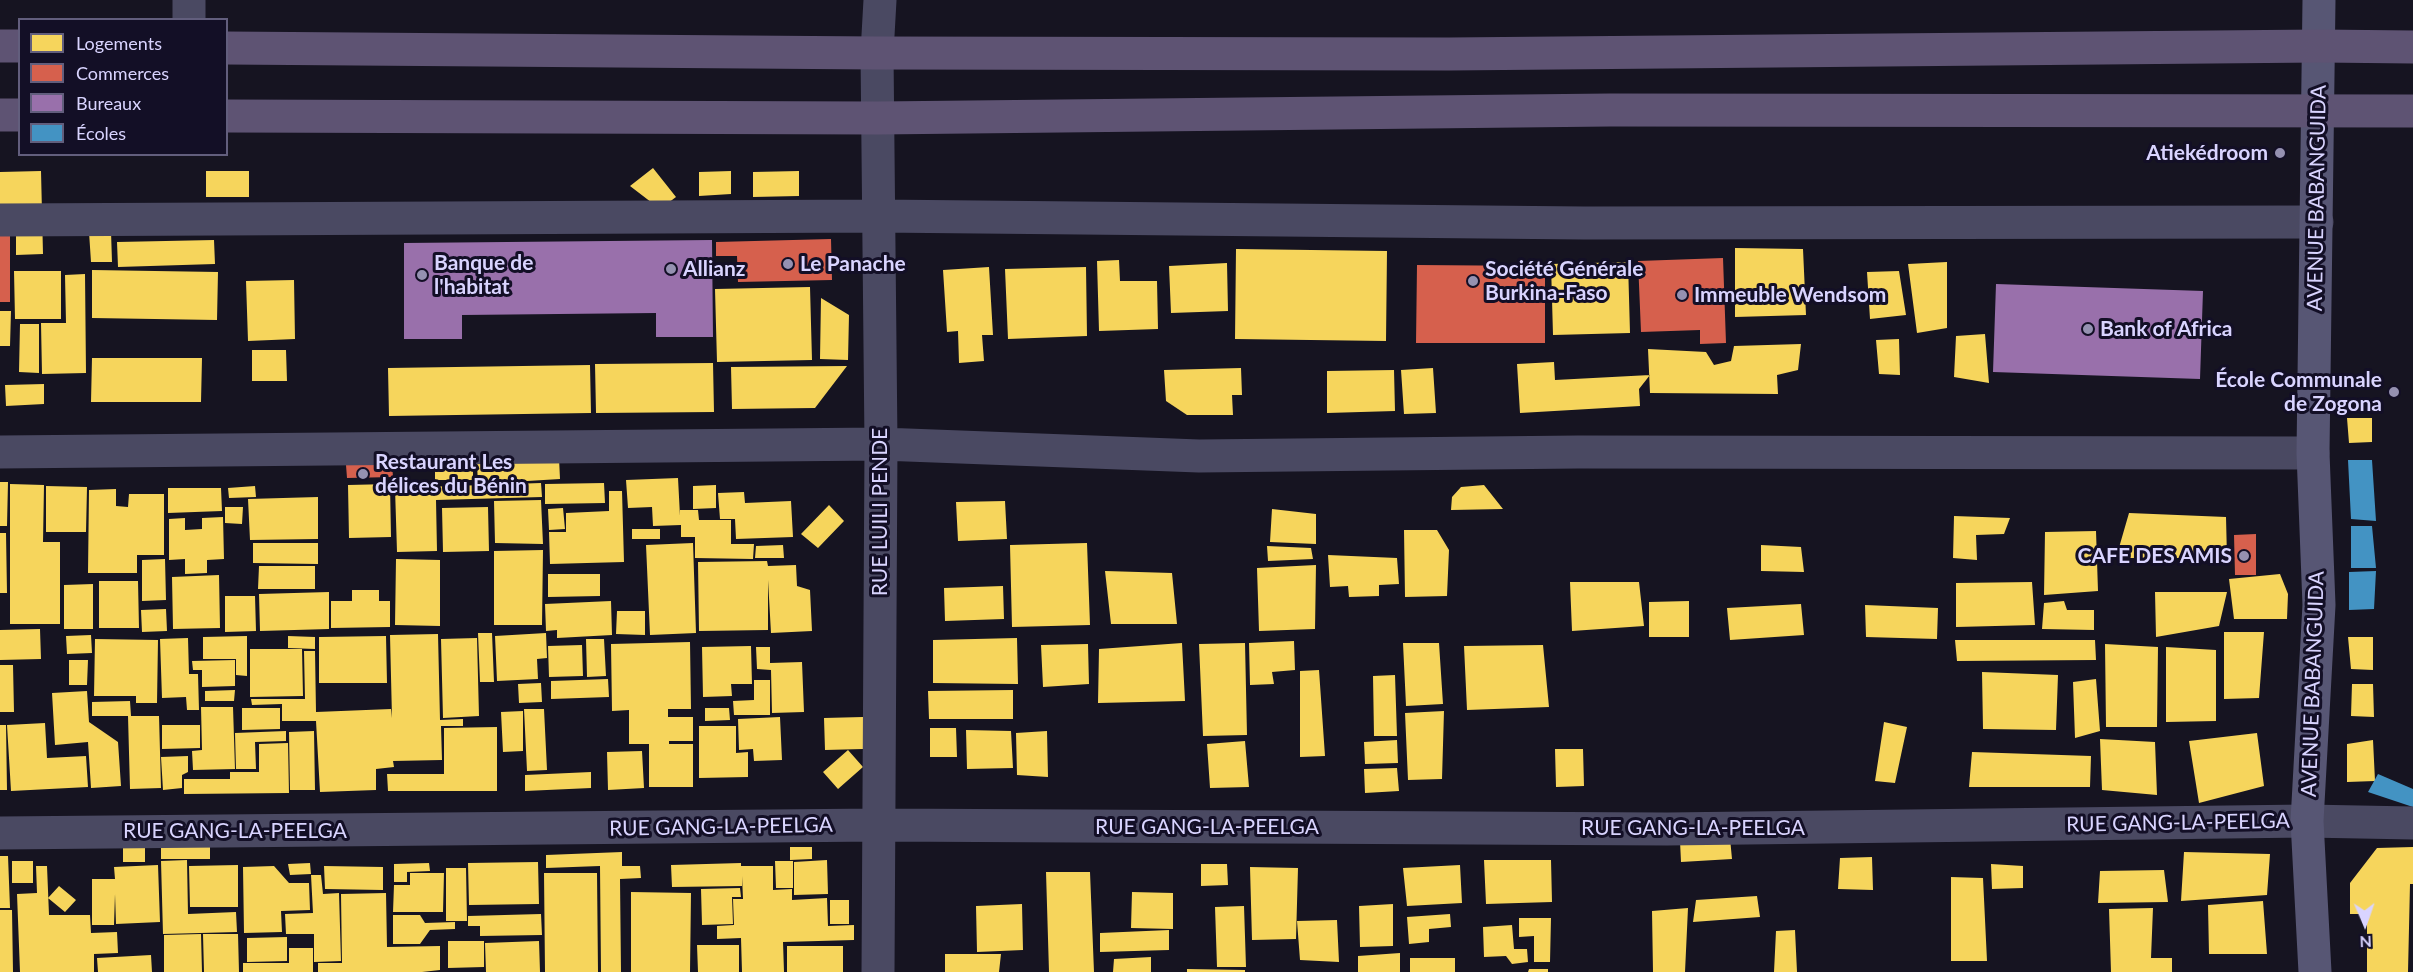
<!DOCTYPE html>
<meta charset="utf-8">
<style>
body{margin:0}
#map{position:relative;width:2413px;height:972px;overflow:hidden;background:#161421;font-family:Lato,sans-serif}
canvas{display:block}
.legend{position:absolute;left:18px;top:18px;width:210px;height:138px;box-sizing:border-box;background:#130f26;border:2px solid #625e7d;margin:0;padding:8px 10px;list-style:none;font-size:18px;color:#d9d4ff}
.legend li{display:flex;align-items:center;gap:12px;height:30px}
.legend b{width:30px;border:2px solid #625e7d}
.north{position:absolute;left:2335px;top:894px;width:60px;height:60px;-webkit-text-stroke:4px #130f26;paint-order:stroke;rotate:178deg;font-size:16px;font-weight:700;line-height:24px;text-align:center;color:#d9d4ff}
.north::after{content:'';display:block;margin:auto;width:21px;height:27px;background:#d9d4ff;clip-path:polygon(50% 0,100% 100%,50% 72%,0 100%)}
</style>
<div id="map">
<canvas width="2413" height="972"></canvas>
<ul class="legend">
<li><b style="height:16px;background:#f6d55c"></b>Logements</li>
<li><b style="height:16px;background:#d6604d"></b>Commerces</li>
<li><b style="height:16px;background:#9970ab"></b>Bureaux</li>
<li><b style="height:16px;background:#4393c3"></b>Écoles</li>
</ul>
<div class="north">N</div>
</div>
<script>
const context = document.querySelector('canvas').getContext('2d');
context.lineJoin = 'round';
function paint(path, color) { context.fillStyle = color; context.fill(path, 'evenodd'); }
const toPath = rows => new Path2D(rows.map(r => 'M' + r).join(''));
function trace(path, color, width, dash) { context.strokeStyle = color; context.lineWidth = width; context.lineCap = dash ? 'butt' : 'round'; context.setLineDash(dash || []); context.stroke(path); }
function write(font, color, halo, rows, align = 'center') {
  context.font = font + ' Lato,sans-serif'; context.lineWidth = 6; context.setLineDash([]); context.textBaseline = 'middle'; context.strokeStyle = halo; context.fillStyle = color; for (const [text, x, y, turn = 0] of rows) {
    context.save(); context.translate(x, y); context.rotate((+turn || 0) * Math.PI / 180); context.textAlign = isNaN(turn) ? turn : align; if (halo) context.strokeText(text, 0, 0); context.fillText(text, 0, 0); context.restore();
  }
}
paint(toPath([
 [653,168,676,197,660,209,630,186],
 [41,171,43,254,16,255,16,232,0,233,0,172],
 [206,171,249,171,249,197,206,197],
 [731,171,731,194,699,196,699,172],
 [799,171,799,196,753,197,753,172],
 [111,231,112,262,91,262,89,232],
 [214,240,215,264,118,267,117,242],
 [1735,248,1803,249,1806,315,1735,317],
 [1236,249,1387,251,1386,341,1235,339],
 [1119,260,1120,281,1157,281,1158,329,1099,331,1097,261],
 [1628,262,1630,333,1553,335,1551,264],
 [1947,262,1947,328,1917,333,1908,264],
 [1227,263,1228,311,1171,313,1169,266],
 [989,267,993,335,982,335,984,361,959,363,958,331,947,332,943,270],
 [1086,267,1087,336,1008,339,1005,269],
 [92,270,218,272,217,320,92,318],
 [14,271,61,271,61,319,15,319],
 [1899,271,1906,315,1870,319,1867,272],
 [85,274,86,373,42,374,41,323,66,323,65,275],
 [294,280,295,339,248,341,246,281],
 [810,287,812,360,717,362,715,289],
 [821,298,849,315,848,360,820,359],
 [0,311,11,311,10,346,0,346],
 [20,324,39,324,39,373,19,372],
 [1985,334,1989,383,1954,377,1956,336],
 [1899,339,1900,375,1879,374,1876,340],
 [1801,344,1798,370,1777,375,1778,394,1650,393,1648,349,1706,352,1714,365,1731,361,1734,346],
 [252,350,286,350,287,381,252,381],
 [92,358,202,358,201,402,91,402],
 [1554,362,1555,380,1650,375,1639,389,1640,406,1520,413,1517,364],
 [713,363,714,412,596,413,595,364],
 [590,365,591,413,389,416,388,368],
 [847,366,815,408,732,409,731,367],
 [1241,368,1242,395,1232,395,1233,415,1187,415,1166,401,1164,370],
 [1433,368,1436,413,1404,414,1401,370],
 [1394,370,1395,411,1327,413,1327,371],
 [44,384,44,404,6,406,5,385],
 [2347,418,2372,418,2372,442,2349,443],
 [435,455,473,463,473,480,435,480],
 [559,458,560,479,478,484,477,464],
 [678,478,680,516,680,510,698,510,699,520,731,520,731,544,754,544,753,559,695,558,695,537,681,537,681,525,653,526,652,507,628,508,626,480],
 [0,482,8,482,7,526,0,526],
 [541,483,542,497,436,500,437,551,397,552,395,488],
 [604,483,605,503,545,504,545,484],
 [10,484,44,485,43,542,60,542,60,624,10,624],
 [390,484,391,537,349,538,348,485],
 [716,485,716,508,693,509,693,486],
 [1484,485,1503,509,1451,510,1452,497,1461,487],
 [46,486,87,487,86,532,46,532],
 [255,486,256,497,229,498,228,488],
 [168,488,221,488,222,511,168,513],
 [116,489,116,506,128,507,129,494,164,494,164,555,137,555,137,573,88,573,89,490],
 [609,491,622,491,624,562,550,564,549,532,566,532,566,513,609,511],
 [744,492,745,503,791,501,793,537,736,539,735,519,720,519,718,493],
 [318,497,318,539,250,540,248,499],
 [541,500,543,544,495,543,494,501],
 [1005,501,1007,539,958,541,956,502],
 [829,505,844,521,818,548,801,534],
 [225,507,243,507,242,524,225,523],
 [488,507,489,551,443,552,442,508],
 [563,508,565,529,549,530,548,509],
 [1272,509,1316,514,1316,544,1270,542],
 [2129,513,2226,517,2227,558,2116,558],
 [1954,516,2010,518,2004,534,1976,535,1977,560,1953,558],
 [223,517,224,559,207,560,207,573,185,574,185,559,169,560,169,519,185,518,185,530,202,529,202,518],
 [632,529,660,529,660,539,632,539],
 [1404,530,1437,530,1449,550,1447,596,1405,597],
 [2096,531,2098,591,2044,595,2045,532],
 [0,533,6,533,7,593,0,593],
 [253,543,318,543,318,564,253,563],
 [693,543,696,633,650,635,646,545],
 [1087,543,1090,625,1012,627,1010,545],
 [783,545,784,558,755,558,756,546],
 [1761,545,1801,547,1804,572,1761,571],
 [1267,546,1311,548,1313,559,1268,561],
 [543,550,542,625,494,625,494,551],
 [1328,555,1397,558,1399,584,1379,585,1379,596,1349,597,1348,586,1330,587],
 [165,559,166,600,142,601,142,560],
 [396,559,440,560,440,626,395,625],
 [767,561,768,566,796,565,797,586,810,590,812,631,771,633,768,580,768,630,699,631,698,562],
 [1316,565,1315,629,1259,631,1257,568],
 [259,566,315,566,315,589,258,589],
 [1105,571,1172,573,1177,624,1111,624],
 [548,574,600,574,600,596,548,597],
 [2280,574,2288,594,2287,619,2234,619,2229,579],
 [219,575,220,628,173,629,172,577],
 [99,581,138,581,139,628,99,628],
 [1570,582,1639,582,1644,626,1572,631],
 [2032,582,2035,625,1956,627,1956,583],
 [93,584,93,629,64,629,64,585],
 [1003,586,1004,619,945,621,944,588],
 [352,590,379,590,379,601,390,601,390,627,331,628,331,601,352,601],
 [329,592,329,629,260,631,259,594],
 [2155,592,2227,592,2219,626,2156,637],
 [225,596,255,596,256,631,225,632],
 [611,601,612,635,557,638,557,630,546,631,545,604],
 [1689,601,1689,637,1649,637,1649,602],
 [2064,601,2067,610,2094,610,2094,630,2042,629,2044,603],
 [1801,604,1804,635,1730,640,1727,608],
 [1865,605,1938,608,1937,639,1866,637],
 [166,609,167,631,142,632,141,610],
 [617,611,645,611,645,635,616,634],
 [40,629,41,659,0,660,0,630],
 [2224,632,2264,632,2259,698,2224,699],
 [478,633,492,633,494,682,480,682],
 [546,633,547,658,537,659,538,679,497,681,495,636],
 [438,634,440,720,463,719,463,726,441,726,442,760,393,761,394,767,376,769,376,790,320,792,316,721,282,721,282,704,252,705,251,699,305,699,304,651,315,651,316,712,391,709,392,718,390,635],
 [91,635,92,653,67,654,66,636],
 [247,636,247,676,236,675,236,659,203,659,203,637],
 [288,636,315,637,315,649,288,648],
 [386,636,387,683,319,683,319,637],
 [2348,637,2373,637,2373,670,2351,669],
 [188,638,189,674,198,674,199,710,187,710,186,697,162,698,160,639],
 [477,638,479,716,443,718,441,639],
 [1017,638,1018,684,933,683,933,640],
 [95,639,158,640,157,703,136,703,136,696,94,696],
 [586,639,604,639,606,676,587,677],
 [1955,640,2095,640,2096,660,1957,661],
 [1294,641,1295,670,1272,672,1274,684,1250,685,1249,643],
 [690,642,691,709,668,709,668,717,693,717,693,741,669,741,669,744,693,744,693,787,649,787,649,744,629,744,629,710,612,711,611,644],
 [1182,643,1185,701,1098,703,1099,649],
 [1245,643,1247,735,1203,736,1199,644],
 [1403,643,1439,643,1443,704,1406,706],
 [1088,644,1089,684,1043,687,1041,645],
 [2105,644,2158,647,2157,727,2106,727],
 [582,645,583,676,549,677,548,646],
 [1543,645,1549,707,1467,710,1464,646],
 [751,646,752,684,731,684,732,696,703,697,702,647],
 [756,647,770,647,770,663,802,662,804,712,772,713,771,670,757,669],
 [2166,647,2216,650,2216,721,2166,722],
 [250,649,302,649,303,696,250,697],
 [69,660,88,660,87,685,69,685],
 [235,660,235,686,202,687,202,670,193,670,192,661],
 [0,665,13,665,14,712,0,712],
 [1319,670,1325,756,1300,757,1300,671],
 [1982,672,2058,675,2056,730,1983,729],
 [1395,675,1397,736,1374,736,1373,676],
 [608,679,609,697,551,699,551,681],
 [2096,679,2100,731,2075,738,2073,682],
 [754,680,770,680,770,715,734,715,733,701,754,700],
 [541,683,542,702,519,703,518,684],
 [2352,684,2373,684,2374,717,2351,716],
 [235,690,234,701,205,701,205,691],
 [1013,690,1013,719,929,719,928,691],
 [87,691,89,722,118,742,121,786,91,788,88,742,55,745,52,693],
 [130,701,131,716,159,716,161,788,130,789,128,716,92,716,92,702],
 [201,707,233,707,235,769,193,770,192,751,202,750],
 [242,708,280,708,280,729,242,730],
 [705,708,729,708,730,720,705,721],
 [524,709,544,709,547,770,527,771],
 [523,711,523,751,503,752,501,712],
 [1444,711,1442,779,1408,780,1405,713],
 [780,717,782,760,754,761,753,749,739,750,738,719],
 [863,717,863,749,825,750,824,718],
 [1884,722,1907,727,1895,783,1875,781],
 [45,723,47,758,86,756,88,787,11,791,7,725],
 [0,725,6,725,7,790,0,790],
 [162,725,200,725,200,748,162,749],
 [699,726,736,726,736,753,748,752,748,777,699,778],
 [497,727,497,791,388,791,387,774,444,774,444,728],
 [930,728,956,728,957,757,930,757],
 [966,730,1011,731,1013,768,967,769],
 [286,731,286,741,255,742,256,769,236,769,235,733],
 [314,731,315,790,290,790,289,732],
 [1047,731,1048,777,1017,775,1016,733],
 [2257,733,2264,786,2199,803,2189,741],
 [2100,739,2155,742,2157,795,2102,790],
 [1397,740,1398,763,1365,764,1364,742],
 [2373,740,2375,781,2347,782,2347,744],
 [1245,741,1249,787,1210,788,1207,744],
 [288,743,289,793,184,794,184,779,230,779,230,772,259,772,259,744],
 [1555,749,1583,749,1584,786,1556,787],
 [848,750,863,767,838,789,823,772],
 [642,751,644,788,608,790,607,752],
 [1972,752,2091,756,2090,787,1969,787],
 [188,756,188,772,182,775,182,788,163,790,161,757],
 [1397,768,1399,791,1365,793,1364,769],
 [591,772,591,788,525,791,525,775],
 [1730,838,1732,859,1681,862,1680,841],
 [161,841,210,841,210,859,161,859],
 [123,844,145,844,145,862,123,862],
 [790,847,812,847,812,859,790,860],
 [2413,847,2413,884,2410,884,2408,972,2367,972,2367,914,2350,914,2350,883,2377,848],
 [622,852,622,866,640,866,641,878,620,879,621,972,601,972,600,866,546,868,546,855],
 [2184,852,2270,854,2267,895,2181,901],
 [0,856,8,856,10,908,0,908],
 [1872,857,1873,890,1838,889,1840,858],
 [187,860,188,914,236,912,237,932,163,934,161,861],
 [827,860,828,894,794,895,794,862],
 [1484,860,1551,860,1552,902,1486,904],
 [12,861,33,861,33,883,12,883],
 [775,861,793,861,793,888,776,888],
 [538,862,539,904,469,905,468,863],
 [310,863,311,874,290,875,288,864],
 [429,863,430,871,407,872,407,882,394,882,394,864],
 [741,863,741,866,773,866,773,890,792,889,792,900,827,898,828,926,854,925,854,940,783,942,784,972,742,972,741,938,717,939,717,926,734,925,733,899,743,899,742,876,742,886,672,887,671,865],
 [1201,864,1227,864,1228,885,1201,886],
 [1991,864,2023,866,2023,888,1992,889],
 [158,865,160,922,116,924,115,894,114,925,92,925,92,879,115,879,114,867],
 [238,865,238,907,190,907,189,866],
 [1460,865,1462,903,1407,906,1403,868],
 [36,866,47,866,49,915,90,915,91,933,117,932,118,953,94,954,94,972,20,972,17,894,37,893],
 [274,866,289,883,309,883,310,910,281,911,282,932,244,933,243,867],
 [324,866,383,867,383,890,325,889],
 [1250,867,1298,868,1296,939,1252,940],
 [446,868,466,868,467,921,446,921],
 [2164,870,2168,902,2098,903,2100,871],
 [1046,872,1090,872,1094,972,1049,972],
 [410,873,444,873,443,912,393,912,394,885,410,885],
 [544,873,597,873,598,972,545,972],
 [311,875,321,875,323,894,339,893,341,961,314,962,314,934,286,934,285,914,313,913],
 [1951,877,1983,878,1987,961,1951,961],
 [59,886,76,900,65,912,48,898],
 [740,888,741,897,732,897,733,924,702,925,701,889],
 [631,892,691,893,690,972,631,972],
 [1132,892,1173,893,1173,929,1131,928],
 [386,893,387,947,440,946,440,970,422,972,318,972,318,963,342,963,341,894],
 [1757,896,1760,917,1693,922,1696,900],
 [830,900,849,900,849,924,830,924],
 [2263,901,2267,954,2209,954,2208,905],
 [1022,904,1023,950,977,952,976,906],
 [1393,904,1393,946,1360,947,1359,906],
 [1244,906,1246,967,1217,967,1215,907],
 [1688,908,1685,972,1653,972,1652,911],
 [2153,908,2151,958,2172,958,2172,972,2111,972,2109,909],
 [0,910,12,910,13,972,0,972],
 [541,914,542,935,480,936,480,926,468,926,468,916],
 [1450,914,1451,927,1429,929,1429,942,1409,944,1407,917],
 [393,915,420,915,425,923,455,922,455,929,430,930,420,944,393,944],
 [1519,918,1551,918,1550,962,1534,962,1534,936,1519,937],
 [1337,920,1339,962,1300,960,1297,921],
 [1512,925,1514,949,1527,949,1528,962,1512,964,1506,956,1484,957,1483,927],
 [1169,930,1169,950,1100,952,1100,933],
 [1795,930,1797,972,1774,972,1776,931],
 [201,934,202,972,164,972,164,935],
 [203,934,238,934,239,972,204,972],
 [287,937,287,961,247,962,247,938],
 [448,941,484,941,484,967,448,968],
 [539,941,540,972,486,972,485,943],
 [697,945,739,945,739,972,698,972],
 [787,946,843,946,843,972,787,972],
 [289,948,313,948,313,972,243,972,243,963,289,963],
 [1400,953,1400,972,1358,972,1358,956],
 [945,954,1001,954,999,972,945,972],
 [151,955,152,972,98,972,97,958],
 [1151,957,1151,972,1113,972,1114,959],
 [1410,958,1455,958,1455,972,1410,972],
 [1187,969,1245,970,1245,972,1187,972],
 [1529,969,1548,969,1548,972,1528,972]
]), '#f6d55c');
paint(toPath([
 [0,236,10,236,10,302,0,302],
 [831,239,832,280,738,282,737,256,716,256,716,242],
 [1723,258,1726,343,1700,344,1700,330,1641,332,1638,261],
 [1417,265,1545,266,1545,343,1416,343],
 [392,464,393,477,347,478,346,465],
 [2256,534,2256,575,2235,575,2234,535]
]), '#d6604d');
paint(toPath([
 [712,240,713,337,656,337,656,313,462,315,462,339,404,339,404,243],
 [1996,284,2203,291,2200,379,1993,372]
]), '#9970ab');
paint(toPath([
 [2348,460,2372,460,2376,521,2351,519],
 [2351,526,2372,526,2376,568,2351,568],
 [2376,571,2374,609,2349,610,2349,572],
 [2378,774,2413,789,2413,807,2368,792]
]), '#4393c3');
trace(toPath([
 [189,20,189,0],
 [0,220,878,216,1584,223,2317,222],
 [0,452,881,444,1199,456,1578,452,2313,453],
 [0,833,879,825,1667,829,2307,821,2413,823],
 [878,972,881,444,877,53,880,0]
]), '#4a4962', 33);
trace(toPath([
 [2315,972,2307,821,2319,605,2313,453,2319,0]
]), '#575674', 33);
trace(toPath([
 [0,46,20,46],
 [226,48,877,53,1449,54,2320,46,2413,47],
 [0,115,20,115],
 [226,116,878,118,1610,110,2413,111]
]), '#5e5373', 33);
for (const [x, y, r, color] of [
 [2280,153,6,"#9591b1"],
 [788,264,6,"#9591b1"],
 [671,269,6,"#9591b1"],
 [422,275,6,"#9591b1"],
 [1473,281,6,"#9591b1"],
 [1682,295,6,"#9591b1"],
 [2088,329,6,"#9591b1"],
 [2394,392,6,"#9591b1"],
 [363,474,6,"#9591b1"],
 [2244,556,6,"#9591b1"]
]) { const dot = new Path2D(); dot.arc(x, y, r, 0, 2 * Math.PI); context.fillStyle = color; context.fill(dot); trace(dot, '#130f26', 2); }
write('bold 21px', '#d9d4ff', '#130f26', [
 ["Atiekédroom",2268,153,"right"],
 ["Banque de",434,263],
 ["l'habitat",434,287],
 ["Le Panache",800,264],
 ["Allianz",683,269],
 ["Société Générale",1485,269],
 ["Burkina-Faso",1485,293],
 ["Immeuble Wendsom",1694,295],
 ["Bank of Africa",2100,329],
 ["École Communale",2382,380,"right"],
 ["de Zogona",2382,404,"right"],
 ["Restaurant Les",375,462],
 ["délices du Bénin",375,486],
 ["CAFE DES AMIS",2232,556,"right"]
], 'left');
write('21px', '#d9d4ff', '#130f26', [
 ["AVENUE BABANGUIDA",2317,198,-89],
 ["RUE LUILI PENDE",880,512,-90],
 ["AVENUE BABANGUIDA",2313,684,-88],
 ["RUE GANG-LA-PEELGA",2178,823,-1],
 ["RUE GANG-LA-PEELGA",721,827,-1],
 ["RUE GANG-LA-PEELGA",1207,827],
 ["RUE GANG-LA-PEELGA",1693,828],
 ["RUE GANG-LA-PEELGA",235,831]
]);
</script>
